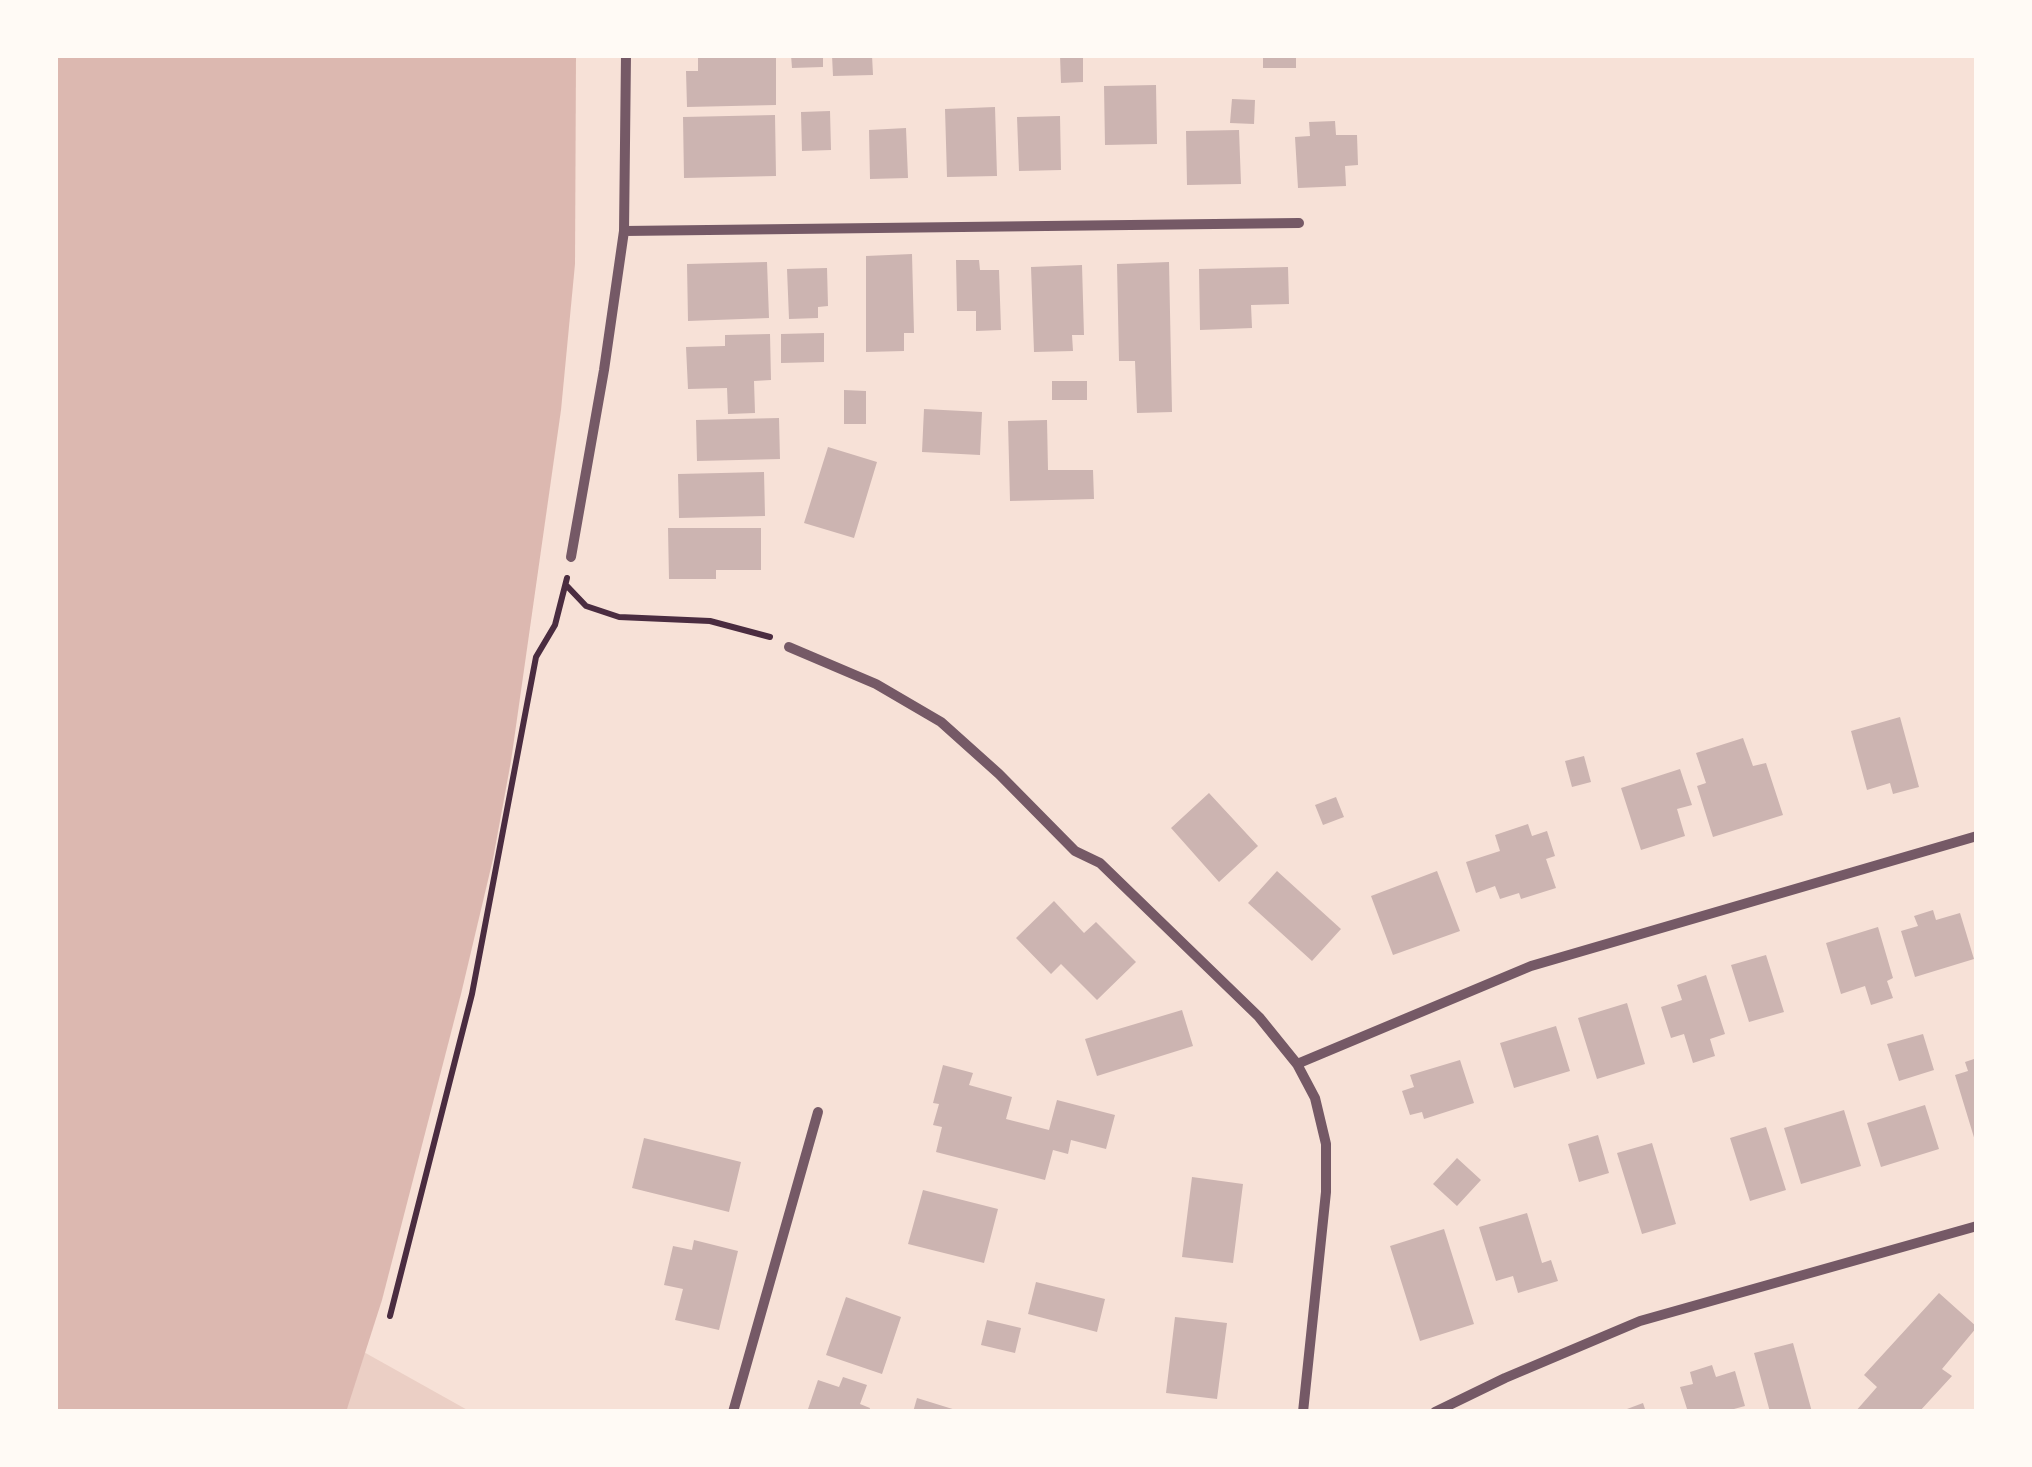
<!DOCTYPE html>
<style>
body{margin:0}
#map{position:relative;width:2032px;height:1467px;overflow:hidden;background:#f7e1d7;font-family:"Open Sans",sans-serif}
canvas{display:block}
.frame{position:absolute;inset:0;border:58px solid #fffaf5;pointer-events:none}
</style>
<div id="map">
<canvas width="2032" height="1467"></canvas>
<div class="frame"></div>
</div>
<script>
const context = document.querySelector('canvas').getContext('2d');
context.lineJoin = 'round';
function paint(path, color) { context.fillStyle = color; context.fill(path, 'evenodd'); }
const toPath = rows => new Path2D(rows.map(r => 'M' + r).join(''));
function trace(path, color, width, dash) { context.strokeStyle = color; context.lineWidth = width; context.lineCap = dash ? 'butt' : 'round'; context.setLineDash(dash || []); context.stroke(path); }
paint(toPath([
 [353,1346,471,1412,331,1412]
]), '#ebcfc5');
paint(toPath([
 [55,55,576,55,575,264,561,410,511,761,493,859,461,994,382,1300,346,1412,55,1412]
]), '#dcb8b0');
paint(toPath([
 [791,55,823,55,823,67,792,68],
 [832,55,872,55,873,75,833,76],
 [1060,55,1083,55,1083,82,1061,83],
 [1263,55,1296,55,1296,68,1263,68],
 [776,56,776,105,687,107,686,71,698,71,698,58],
 [1156,85,1157,144,1105,145,1104,86],
 [1232,99,1255,100,1254,124,1230,123],
 [995,107,997,176,947,177,945,109],
 [830,111,831,150,802,151,801,112],
 [775,115,776,176,684,178,683,117],
 [1060,116,1061,170,1019,171,1017,117],
 [1335,121,1336,135,1357,135,1358,165,1345,166,1346,186,1298,188,1295,137,1310,136,1309,122],
 [906,128,908,178,870,179,869,130],
 [1239,130,1241,184,1187,185,1186,131],
 [912,254,914,333,904,333,904,351,866,352,866,256],
 [956,260,979,260,980,270,999,270,1001,330,976,331,976,311,957,311],
 [767,262,769,318,688,321,687,264],
 [1169,262,1172,412,1137,413,1135,361,1119,361,1117,264],
 [1082,265,1084,335,1072,335,1073,351,1034,352,1031,267],
 [1288,267,1289,304,1251,305,1252,328,1200,330,1199,269],
 [827,268,828,306,818,307,818,318,789,319,787,269],
 [824,333,824,362,781,363,781,334],
 [770,334,771,380,754,381,755,413,728,414,727,388,688,389,686,347,725,346,725,335],
 [1052,381,1087,381,1087,400,1052,400],
 [844,390,866,391,866,424,844,424],
 [924,409,982,412,980,455,922,452],
 [779,418,780,459,697,461,696,420],
 [1047,420,1048,470,1093,470,1094,499,1010,501,1008,421],
 [828,447,877,462,854,538,804,523],
 [764,472,765,516,679,518,678,474],
 [668,528,761,528,761,570,716,570,716,579,669,579],
 [1900,717,1919,787,1893,794,1890,783,1867,790,1851,731],
 [1743,738,1753,766,1766,763,1783,815,1713,837,1697,786,1706,783,1696,753],
 [1584,756,1591,782,1572,787,1565,761],
 [1680,769,1692,805,1677,809,1685,836,1641,850,1621,788],
 [1209,793,1258,846,1219,882,1171,828],
 [1336,797,1344,817,1323,825,1315,805],
 [1528,824,1532,836,1547,831,1555,856,1546,859,1556,888,1521,899,1519,893,1500,899,1495,886,1476,893,1466,862,1500,851,1495,835],
 [1277,871,1341,929,1312,961,1248,903],
 [1437,871,1460,931,1393,955,1371,896],
 [1054,901,1084,933,1096,922,1136,962,1097,1000,1061,964,1051,974,1016,938],
 [1933,910,1936,920,1960,913,1974,959,1915,977,1901,931,1918,926,1914,916],
 [1878,927,1893,978,1887,981,1893,998,1871,1005,1865,986,1841,994,1826,943],
 [1766,955,1784,1012,1749,1022,1731,965],
 [1706,975,1725,1034,1710,1039,1715,1056,1693,1063,1684,1034,1671,1038,1661,1007,1682,1000,1677,985],
 [1627,1003,1645,1064,1597,1079,1578,1018],
 [1182,1010,1193,1046,1097,1076,1085,1039],
 [1556,1026,1570,1071,1514,1088,1500,1043],
 [1923,1034,1934,1070,1899,1081,1887,1044],
 [1977,1058,1977,1144,1976,1144,1955,1075,1968,1071,1965,1062],
 [1460,1060,1474,1103,1424,1119,1422,1112,1410,1115,1402,1091,1414,1087,1410,1075],
 [943,1065,973,1073,969,1085,1012,1097,1006,1119,1049,1130,1057,1100,1115,1115,1106,1149,1071,1140,1068,1154,1053,1150,1045,1180,936,1152,942,1127,933,1125,939,1104,933,1103],
 [1925,1105,1939,1149,1881,1167,1867,1123],
 [1844,1110,1861,1166,1801,1184,1784,1128],
 [1766,1127,1786,1190,1750,1201,1730,1138],
 [1598,1135,1609,1173,1579,1182,1568,1144],
 [644,1138,741,1162,729,1212,632,1188],
 [1652,1143,1676,1224,1642,1234,1617,1153],
 [1457,1158,1481,1180,1457,1206,1433,1184],
 [1192,1177,1243,1184,1233,1263,1182,1257],
 [923,1190,998,1209,984,1263,908,1244],
 [1527,1213,1542,1263,1551,1260,1558,1281,1518,1293,1513,1276,1496,1281,1479,1227],
 [1444,1229,1474,1324,1420,1341,1390,1246],
 [694,1240,738,1251,719,1330,675,1320,683,1289,664,1285,673,1246,692,1250],
 [1036,1282,1105,1299,1097,1332,1028,1314],
 [1939,1293,1977,1327,1942,1369,1952,1376,1919,1412,1855,1412,1877,1387,1864,1375],
 [846,1297,901,1317,882,1374,826,1355],
 [1175,1317,1227,1323,1217,1399,1166,1393],
 [987,1320,1021,1328,1015,1353,981,1345],
 [1793,1343,1812,1412,1770,1412,1754,1353],
 [1712,1365,1716,1377,1735,1371,1745,1406,1723,1412,1688,1412,1680,1387,1693,1384,1690,1372],
 [843,1377,867,1385,860,1404,870,1408,869,1412,807,1412,818,1380,839,1387],
 [917,1398,959,1411,959,1412,913,1412],
 [1643,1403,1646,1412,1619,1412]
]), '#ccb4b1');
trace(toPath([
 [566,585,586,606,619,617,710,621,770,637],
 [390,1316,472,994,536,657,555,625,567,578]
]), '#4a2c40', 6);
trace(toPath([
 [624,231,1299,223],
 [571,557,604,370,624,231,626,55],
 [789,647,876,684,941,722,999,774,1075,851,1100,863,1259,1017,1297,1064,1315,1098,1326,1144,1326,1192,1303,1412],
 [1297,1064,1531,966,1977,836],
 [733,1412,818,1112],
 [1435,1412,1505,1378,1640,1321,1977,1226]
]), '#755966', 10);
</script>
